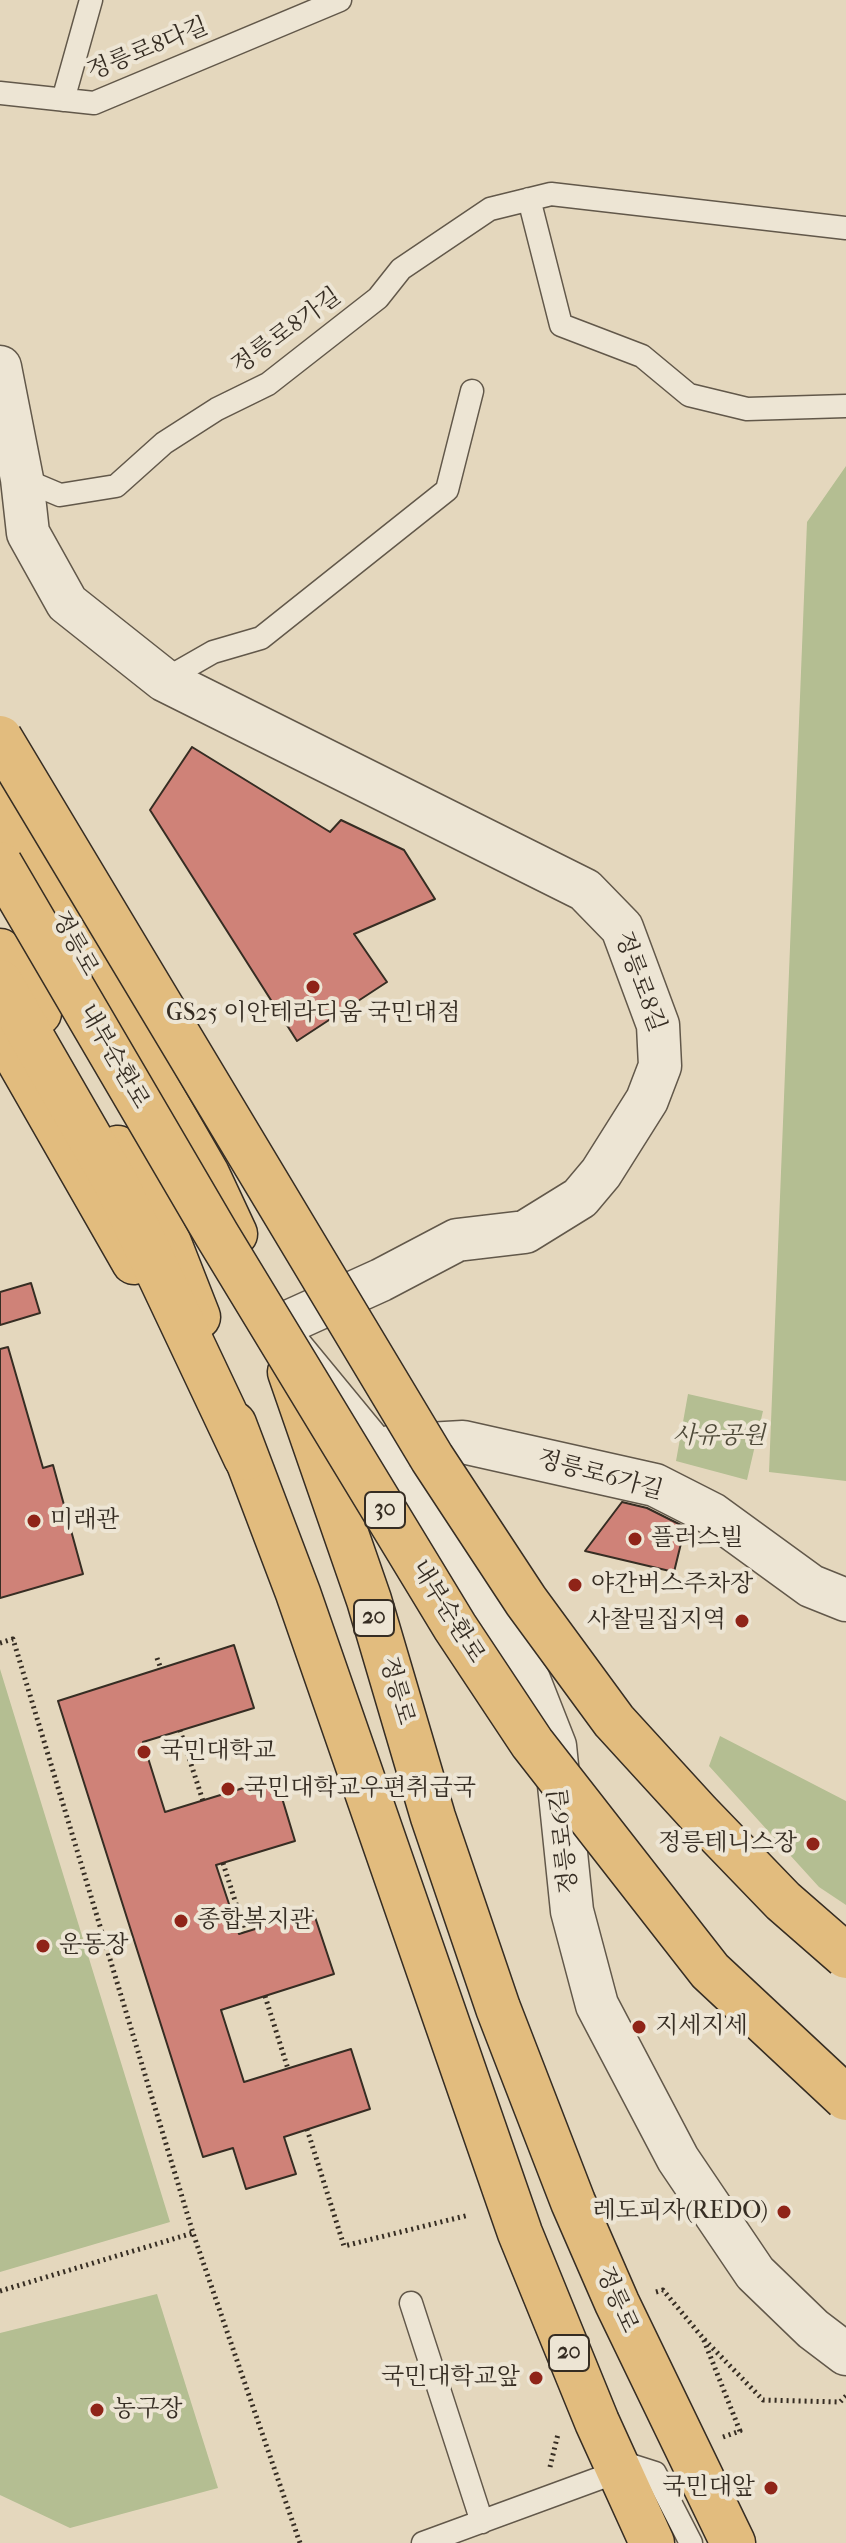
<!DOCTYPE html>
<meta charset="utf-8">
<style>
body{margin:0}
canvas{display:block;background:#e4d7bd}
</style>
<canvas width="846" height="2543"></canvas>
<script>
const context = document.querySelector('canvas').getContext('2d');
context.lineJoin = 'round';
function paint(path, color) { context.fillStyle = color; context.fill(path, 'evenodd'); }
const toPath = rows => new Path2D(rows.map(r => 'M' + r).join(''));
function trace(path, color, width, dash) { context.strokeStyle = color; context.lineWidth = width; context.lineCap = dash ? 'butt' : 'round'; context.setLineDash(dash || []); context.stroke(path); }
function write(font, color, halo, rows, align = 'center') {
  context.font = font + ' "IM FELL French Canon","Noto Serif KR",serif'; context.lineWidth = 8; context.setLineDash([]); context.textBaseline = 'middle'; context.strokeStyle = halo; context.fillStyle = color; for (const [text, x, y, turn = 0] of rows) {
    context.save(); context.translate(x, y); context.rotate((+turn || 0) * Math.PI / 180); context.textAlign = isNaN(turn) ? turn : align; if (halo) context.strokeText(text, 0, 0); context.fillText(text, 0, 0); context.restore();
  }
}
paint(toPath([
 [846,466,846,1481,769,1472,807,522],
 [688,1394,763,1411,747,1480,676,1461],
 [0,1669,170,2222,0,2272],
 [720,1736,846,1801,846,1905,819,1887,709,1766],
 [157,2294,218,2488,70,2528,0,2495,0,2333]
]), '#b4be92');
const building = toPath([
 [192,747,330,832,341,820,404,850,435,899,354,934,387,982,297,1041,150,810,192,747],
 [31,1283,40,1313,0,1325,0,1292,31,1283],
 [8,1347,43,1468,53,1465,83,1574,0,1598,0,1349,8,1347],
 [622,1502,647,1508,685,1527,674,1572,585,1551,622,1502],
 [234,1645,254,1708,143,1742,165,1812,276,1778,295,1841,216,1865,239,1934,313,1911,334,1974,221,2010,244,2082,351,2049,370,2109,284,2137,296,2174,246,2189,233,2148,203,2157,58,1701,234,1645]
]);
paint(building, '#cf8278');
trace(building, '#362d23', 2);
const lane = toPath([
 [0,93,94,103,340,0],
 [63,100,91,0],
 [529,199,561,325,642,356,689,395,747,409,846,406],
 [22,479,60,495,116,486,164,443,217,409,268,384,378,298,401,269,490,209,551,194,846,228],
 [164,680,213,652,261,638,447,490,472,391],
 [411,2303,482,2522],
 [423,2543,633,2466,655,2473,691,2543]
]);
const street = toPath([
 [0,367,22,479,28,533,67,603,164,680,585,890,622,928,658,1025,660,1066,647,1100,601,1173,580,1198,525,1232,457,1240,381,1280,275,1328,373,1447,529,1680,555,1746,572,1911,597,2005,678,2159,755,2273,813,2329,846,2354],
 [393,1446,463,1442,655,1485,712,1514,811,1586,846,1600]
]);
const primary = toPath([
 [17,844,207,1174,235,1234],
 [0,951,39,1013],
 [0,1028,134,1262],
 [118,1148,169,1243,198,1317],
 [290,1372,369,1600,433,1817,498,2008,573,2202,617,2303,733,2543],
 [234,1424,298,1593,520,2233,597,2422,652,2543]
]);
const highway = toPath([
 [0,805,36,877],
 [0,982,117,1185,246,1458]
]);
trace(lane, '#62584a', 25);
trace(street, '#62584a', 45);
trace(primary, '#362d23', 47);
trace(highway, '#362d23', 47);
trace(toPath([
 [0,1643,13,1639,193,2233,300,2543],
 [157,1658,161,1669],
 [180,1730,203,1801],
 [223,1863,245,1932],
 [265,1996,288,2069],
 [307,2129,344,2246,469,2215],
 [0,2291,193,2233],
 [656,2292,663,2290,703,2338],
 [723,2437,740,2431,703,2338,763,2400,840,2402,846,2396],
 [550,2467,558,2434]
]), '#362d23', 5, [2, 4]);
trace(lane, '#ede5d4', 22);
trace(street, '#ede5d4', 42);
trace(primary, '#e2bc7e', 44);
trace(highway, '#e2bc7e', 44);
const highwayBridge = toPath([
 [0,738,432,1458,526,1601,614,1721,699,1814,783,1901,846,1956],
 [0,864,217,1235,455,1627,532,1743,710,1971,846,2098]
]);
trace(highwayBridge, '#362d23', 47, []);
trace(highwayBridge, '#e2bc7e', 44);
for (const [x, y, r, color] of [
 [313,987,8,"#8f2418"],
 [34,1521,8,"#8f2418"],
 [635,1539,8,"#8f2418"],
 [575,1585,8,"#8f2418"],
 [742,1621,8,"#8f2418"],
 [144,1752,8,"#8f2418"],
 [228,1789,8,"#8f2418"],
 [813,1844,8,"#8f2418"],
 [181,1921,8,"#8f2418"],
 [43,1946,8,"#8f2418"],
 [639,2027,8,"#8f2418"],
 [784,2212,8,"#8f2418"],
 [536,2378,8,"#8f2418"],
 [97,2410,8,"#8f2418"],
 [771,2488,8,"#8f2418"]
]) { const dot = new Path2D(); dot.arc(x, y, r, 0, 2 * Math.PI); context.fillStyle = color; context.fill(dot); trace(dot, '#ede5d4', 3); }
for (const [x, y, w] of [
 [385,1510,40],
 [374,1618,40],
 [569,2353,40]
]) { const box = new Path2D(); box.roundRect(x - w / 2, y - 18, w, 36, 6); context.fillStyle = '#ede5d4'; context.fill(box); trace(box, '#362d23', 2); }
write('bold 22px', '#362d23', null, [
 ["30",385,1510],
 ["20",374,1618],
 ["20",569,2353]
]);
write('24px', '#362d23', '#ede5d4', [
 ["정릉로8다길",148,50,-22],
 ["정릉로8가길",287,332,-36],
 ["정릉로",74,944,61],
 ["정릉로8길",639,982,70],
 ["내부순환로",113,1057,60],
 ["정릉로6가길",600,1476,15],
 ["내부순환로",447,1612,58],
 ["정릉로",396,1691,74],
 ["정릉로6길",565,1841,-96],
 ["정릉로",616,2300,66]
]);
write('24px', '#362d23', '#ede5d4', [
 ["GS25 이안테라디움 국민대점",313,1014,"center"],
 ["미래관",50,1521],
 ["플러스빌",651,1539],
 ["야간버스주차장",591,1585],
 ["사찰밀집지역",726,1621,"right"],
 ["국민대학교",160,1752],
 ["국민대학교우편취급국",244,1789],
 ["정릉테니스장",797,1844,"right"],
 ["종합복지관",197,1921],
 ["운동장",59,1946],
 ["지세지세",655,2027],
 ["레도피자(REDO)",768,2212,"right"],
 ["국민대학교앞",520,2378,"right"],
 ["농구장",113,2410],
 ["국민대앞",755,2488,"right"]
], 'left');
write('italic 24px', '#4f4a39', '#ede5d4', [
 ["사유공원",719,1437]
]);
</script>
